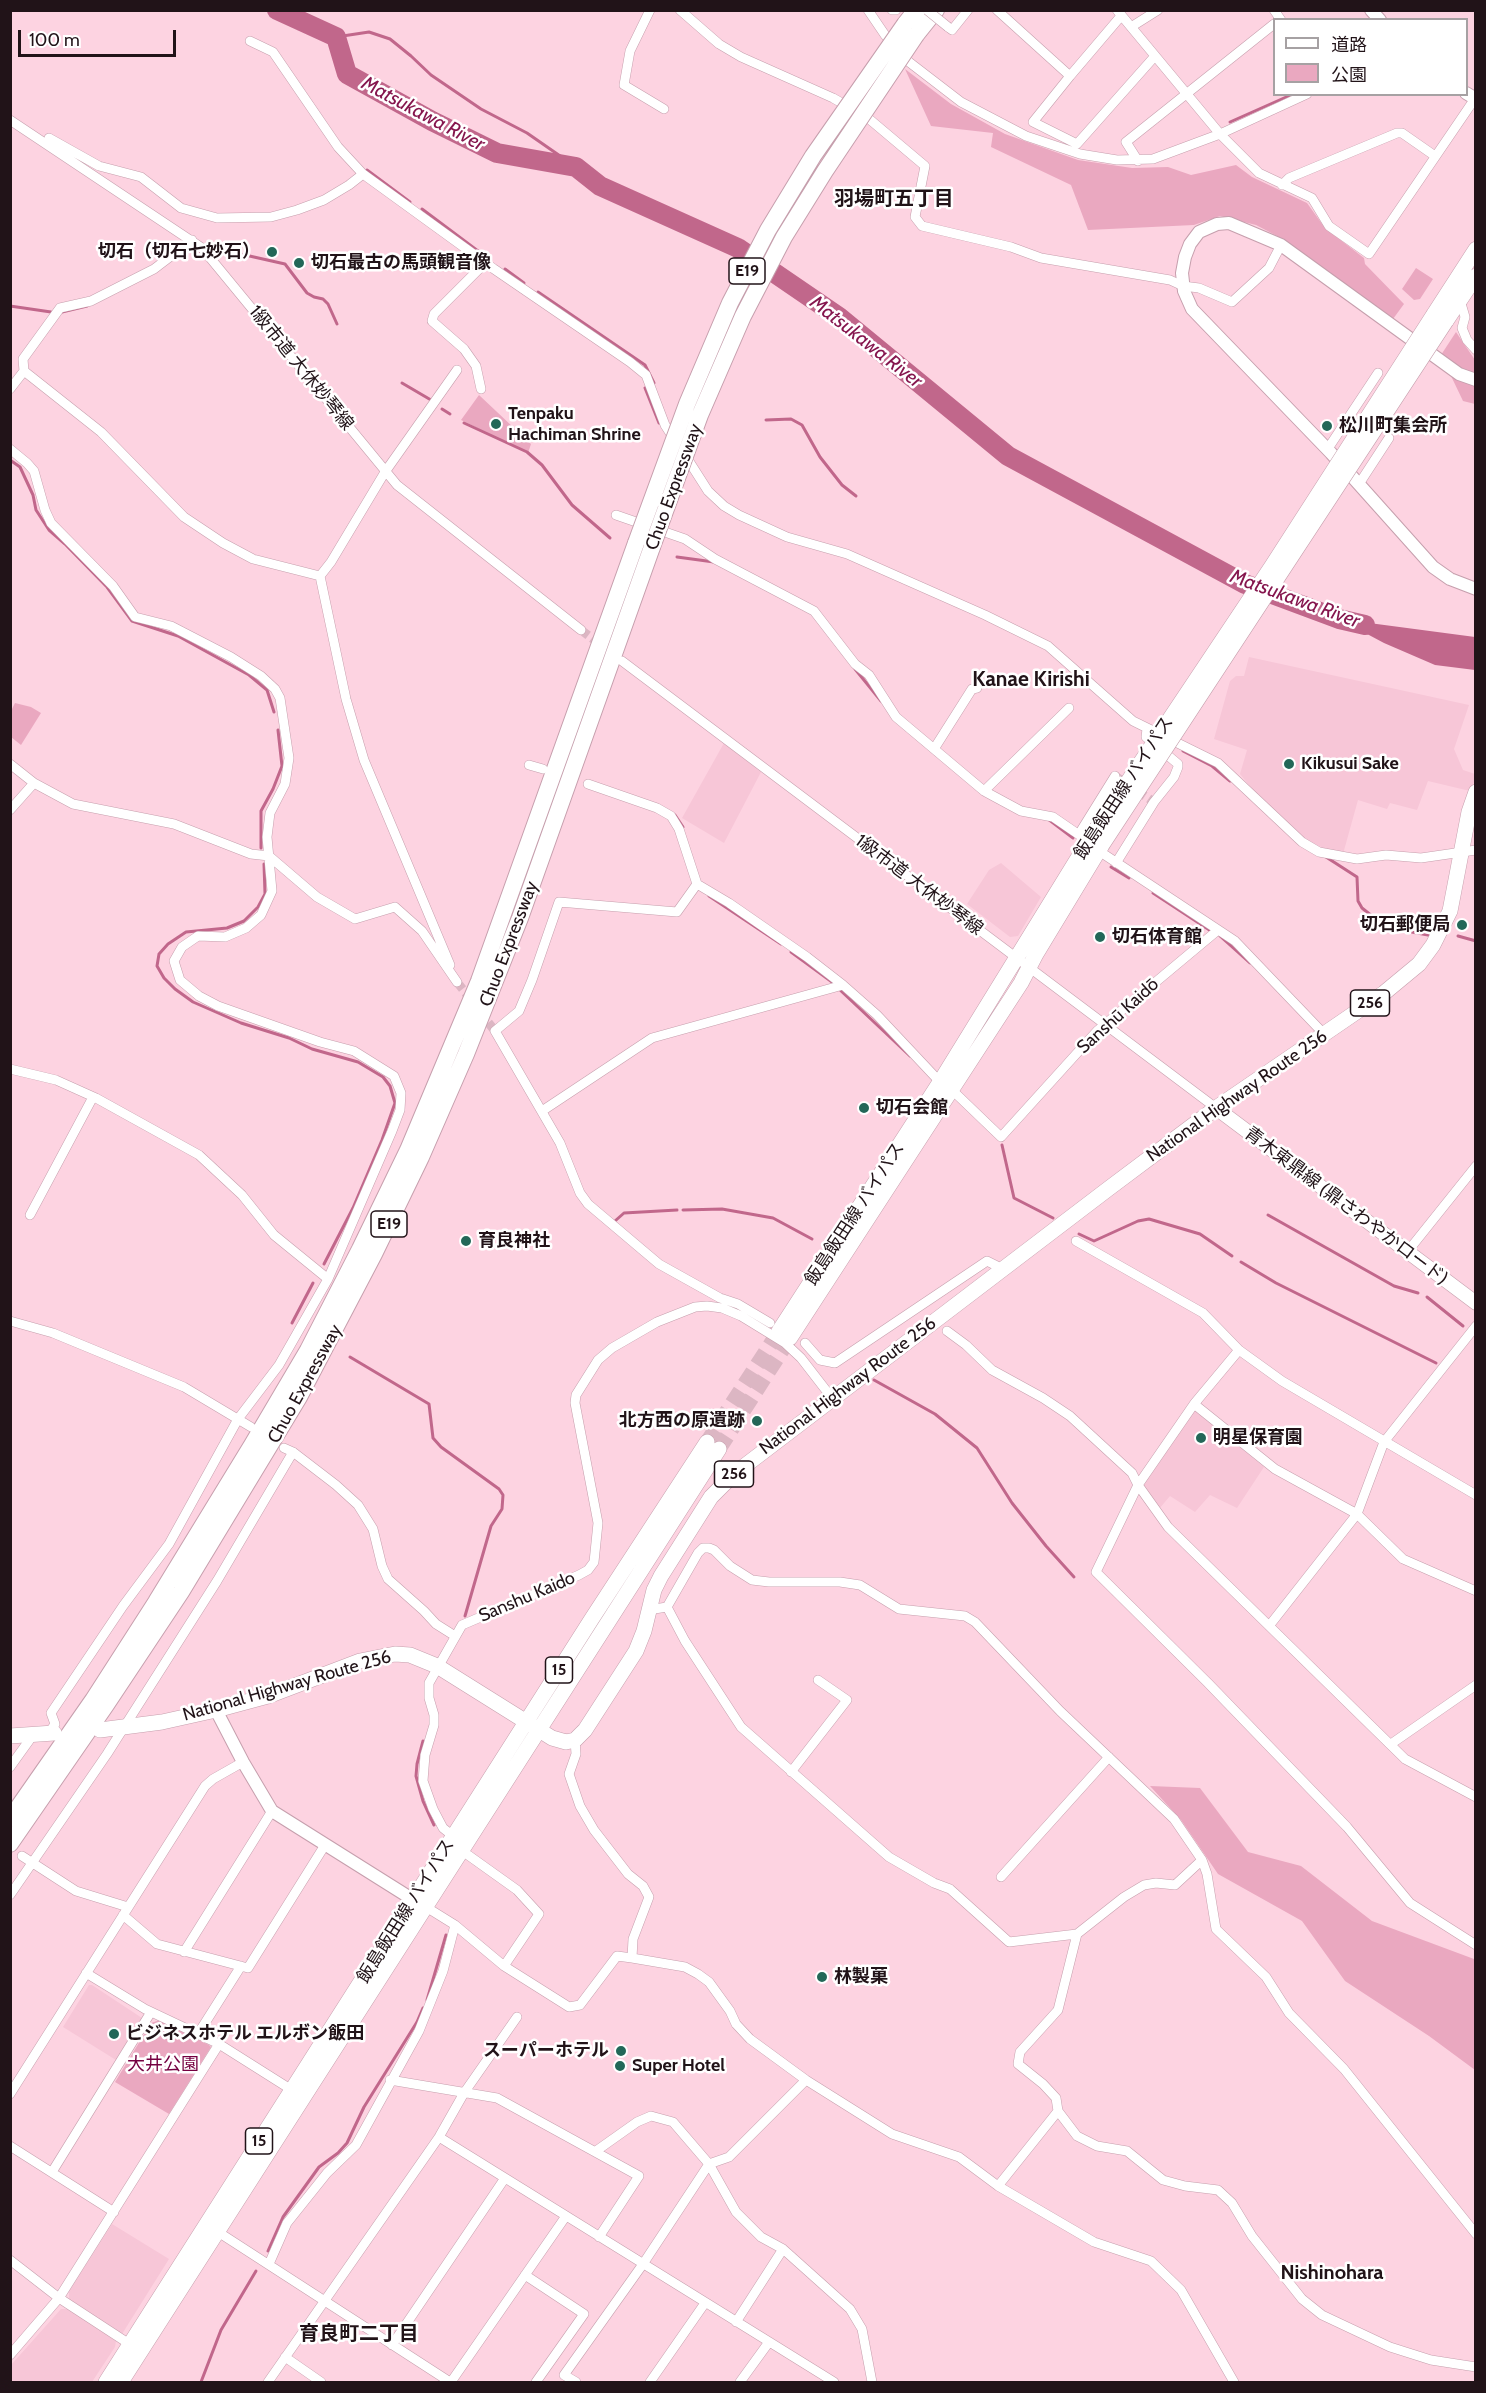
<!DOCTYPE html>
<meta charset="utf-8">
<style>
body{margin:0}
#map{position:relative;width:1486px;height:2393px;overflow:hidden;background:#fdd3e1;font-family:Cabin,"Noto Sans JP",sans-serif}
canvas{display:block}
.frame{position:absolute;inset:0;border:12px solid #211318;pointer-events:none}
.legend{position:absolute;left:1273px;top:18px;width:195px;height:78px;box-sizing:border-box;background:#fff;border:2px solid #a6a1a3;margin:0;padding:8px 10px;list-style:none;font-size:18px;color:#211318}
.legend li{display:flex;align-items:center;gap:12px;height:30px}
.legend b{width:30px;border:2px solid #a6a1a3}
.scale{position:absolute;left:18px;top:30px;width:158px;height:27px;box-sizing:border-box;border:3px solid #211318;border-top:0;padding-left:8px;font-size:18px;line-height:21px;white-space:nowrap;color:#211318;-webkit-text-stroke:4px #fff;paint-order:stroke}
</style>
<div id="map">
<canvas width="1486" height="2393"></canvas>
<div class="frame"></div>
<ul class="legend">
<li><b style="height:8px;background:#fff"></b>道路</li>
<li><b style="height:16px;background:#eaa8c0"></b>公園</li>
</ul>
<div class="scale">100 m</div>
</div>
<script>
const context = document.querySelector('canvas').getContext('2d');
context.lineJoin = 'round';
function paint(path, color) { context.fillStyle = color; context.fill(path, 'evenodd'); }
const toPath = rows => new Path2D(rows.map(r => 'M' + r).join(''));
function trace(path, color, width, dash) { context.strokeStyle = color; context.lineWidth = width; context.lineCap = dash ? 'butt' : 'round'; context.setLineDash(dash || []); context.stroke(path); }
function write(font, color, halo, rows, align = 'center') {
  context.font = font + ' Cabin,"Noto Sans JP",sans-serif'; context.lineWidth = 5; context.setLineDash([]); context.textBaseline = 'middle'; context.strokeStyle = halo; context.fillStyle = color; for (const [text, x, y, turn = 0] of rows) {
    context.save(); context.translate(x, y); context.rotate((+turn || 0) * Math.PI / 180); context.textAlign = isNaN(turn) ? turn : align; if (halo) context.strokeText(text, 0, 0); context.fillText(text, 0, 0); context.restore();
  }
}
paint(toPath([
 [1249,657,1469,705,1454,749,1463,770,1475,774,1475,780,1470,791,1428,781,1417,810,1390,803,1387,809,1358,800,1343,854,1321,847,1307,840,1258,796,1240,774,1247,750,1214,739,1230,681,1236,676,1244,676],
 [724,743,761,772,724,843,682,818],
 [1001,863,1041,897,1018,936,1010,937,967,904,989,870],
 [1193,1409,1264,1467,1237,1508,1210,1495,1195,1512,1170,1496,1159,1509,1141,1484],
 [89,1985,92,1985,142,2018,116,2060,63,2027],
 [112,2224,169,2259,122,2334,69,2299,69,2291],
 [61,2309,68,2309,116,2341,115,2347,92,2382,11,2382,11,2365]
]), '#f7c6d7');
paint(toPath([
 [905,69,951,104,1005,134,1078,160,1132,168,1168,167,1191,175,1236,165,1252,177,1307,203,1325,228,1364,258,1365,264,1404,304,1393,319,1277,236,1256,225,1220,216,1194,225,1088,230,1071,185,991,147,993,133,931,126],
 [1416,268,1433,279,1420,299,1414,300,1402,289],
 [1456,332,1475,360,1475,404,1463,401,1441,355],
 [479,395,531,444,528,453,461,420],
 [15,703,31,707,41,713,21,745,11,737,11,711],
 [1150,1786,1200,1788,1248,1852,1301,1866,1372,1921,1474,1959,1475,2070,1429,2036,1345,1981,1302,1921,1218,1874,1181,1820],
 [160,2020,209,2045,211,2047,169,2114,115,2082,151,2023]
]), '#eaa8c0');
paint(toPath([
 [1339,619,1475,637,1475,670,1435,665,1384,643]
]), '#c1678b');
trace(toPath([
 [336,37,369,32,390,39,411,56,431,75,481,109,527,133,576,167],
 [1230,122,1293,94],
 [367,170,410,202],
 [422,209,490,260],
 [214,248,285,264,307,293,314,297,323,299,328,304,337,324],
 [505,269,524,283],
 [538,292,645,365,654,383],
 [10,306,51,312],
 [62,312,87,306],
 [402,383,431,400],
 [645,388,659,423],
 [442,409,450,414],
 [766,420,791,419,802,425,820,457,842,485,856,496],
 [464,423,527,452,542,465,572,505,610,538],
 [10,460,20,467,33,495,36,510,49,530,65,544,107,587,132,621,178,636,249,675,267,690,274,712],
 [677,557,714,562],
 [855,669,881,701],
 [1183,751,1212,766,1230,781],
 [675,815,683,827],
 [1048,819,1073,838],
 [261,848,261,811,273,789,282,766,278,730],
 [1326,857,1357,877,1358,901,1362,908,1377,920,1395,929,1428,935],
 [264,864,265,894,258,907,244,921,227,928,186,932,168,944,159,954,157,966,164,978,175,989,193,1002,241,1023,289,1038,312,1049,358,1062,383,1077,390,1086,395,1103,382,1140,353,1208,324,1264],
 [1111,867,1129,878],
 [1153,893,1211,931],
 [709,896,781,944],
 [1220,936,1250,963],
 [1458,936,1476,941],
 [791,952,832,982],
 [839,989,910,1056],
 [1002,1145,1014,1198,1053,1218],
 [683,1210,722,1209,773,1218,812,1239],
 [1268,1215,1394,1286,1418,1293],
 [615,1221,624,1213,677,1210],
 [1079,1234,1094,1241,1138,1221,1149,1219,1200,1234,1232,1256],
 [1241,1262,1276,1283,1436,1363],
 [1427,1297,1463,1326],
 [292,1323,313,1283],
 [350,1357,429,1404,433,1438,441,1447,499,1489,503,1495,502,1509,491,1526,465,1616],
 [874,1380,935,1414,977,1448,1012,1503,1046,1546,1074,1577],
 [423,1741,417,1764,416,1776,423,1801,434,1825],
 [427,2000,446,1935],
 [268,2251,283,2217,319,2167,338,2153,347,2143,364,2107,417,2022,423,2008],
 [201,2382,221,2330,256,2271]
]), '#c1678b', 3);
trace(toPath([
 [277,10,336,37,347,74,432,121,497,153,576,167,600,186,738,248,839,317,1008,456,1245,584,1339,619,1365,625]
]), '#c1678b', 20);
trace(toPath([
 [581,630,601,645],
 [1115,776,1154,802],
 [457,982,472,1001],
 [480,1012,495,1031]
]), '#dcb6c3', 9, [9, 4.5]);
trace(toPath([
 [707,1442,779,1331],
 [719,1449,790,1338]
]), '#dcb6c3', 15, [15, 8]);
const minor = toPath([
 [650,10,630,51,624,85,664,109],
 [680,10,719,44,741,57,833,98,868,118,925,166,915,217,922,226,1011,247,1041,258,1170,280,1183,286,1199,288,1232,302,1269,268,1281,245],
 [868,10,885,35,909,62,961,102,1026,136,1080,154,1117,160,1153,159,1220,134,1307,94],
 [892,10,896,10],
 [997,10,1070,76,1121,16],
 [1117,10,1220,134,1259,173,1312,198,1329,226,1369,254,1476,97],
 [1274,10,1281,20],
 [948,27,952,30,968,10],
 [1131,27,1158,10],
 [250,41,273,52,338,147,363,174,494,269,630,362,646,375,665,425,674,439],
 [1070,76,1033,122,1077,144,1155,56],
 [10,120,202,248,397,485,581,630],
 [49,138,99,166,141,177,181,208,217,218,271,217,297,210,324,200,349,185,363,174],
 [1138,161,1126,142,1274,24],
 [1282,185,1289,178,1397,133,1402,133,1435,156],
 [192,240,154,269,91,301,60,308,23,359,24,371,101,432,184,517,223,543,253,559,320,576],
 [1460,300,1465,317,1462,328,1467,340,1476,350],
 [10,389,24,371],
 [481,389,476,366,464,349,432,321,434,314,485,263],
 [10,449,27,463,34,471,45,510,51,523,113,586,135,617,171,626,231,657,261,676,275,689,280,698,289,758,285,784,270,813,267,837,272,891,261,915,246,928,225,937,198,936,182,947,174,961,180,980,199,996,218,1006,320,1042,354,1051,394,1076,401,1093,400,1110,392,1131,328,1279,279,1365,238,1419,169,1544,123,1606,51,1713,55,1724,49,1733],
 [1327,450,1378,373],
 [685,455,708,491,724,506,739,515,787,537,847,554,985,615,1048,646,1133,721,1218,763,1302,842,1319,852,1357,859,1386,855,1421,858,1476,850],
 [1359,484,1389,438],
 [616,515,685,539,715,559,814,611,855,664,869,675,896,717,984,791,1021,811,1053,817,1088,841],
 [320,576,346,699,364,760,450,965],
 [320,576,331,562,385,472,457,370],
 [622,661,1216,1108],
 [934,749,972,689,977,688],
 [10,764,34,783,73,804,174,824,251,854,269,856,317,897,355,919,395,907,422,931,457,982],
 [529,765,543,769],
 [588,784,657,808,671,816,679,829,697,884,729,903,807,957,843,985,877,1015,940,1082],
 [984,791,1069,708],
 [10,810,34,783],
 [1079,834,1115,776],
 [1099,851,1235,941,1324,1034],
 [1116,863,1154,802,1174,777,1178,767,1178,764,1146,737,1147,729],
 [697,884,677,912,559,902,532,980,519,1011,495,1031,560,1143,580,1193,588,1204,659,1264,720,1298,738,1304,770,1323],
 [10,1069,56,1080,96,1098,199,1155,242,1195,274,1235,328,1279],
 [951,1089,1001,1137,1097,1031,1218,930],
 [542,1111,652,1038,843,985],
 [30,1215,93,1097],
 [1076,1241,1203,1313,1239,1350,1282,1381,1476,1495],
 [1408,1251,1476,1166],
 [10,1321,53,1333,184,1387,251,1427],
 [947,1331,966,1345,992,1370,1043,1398,1070,1416,1132,1473,1138,1485,1168,1527,1405,1759,1476,1797],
 [805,1343,820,1360,835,1363,987,1261,1003,1269],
 [1239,1350,1194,1404,1138,1485,1096,1572,1208,1683,1347,1827,1410,1903,1476,1945],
 [1194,1404,1275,1469,1357,1514,1403,1559,1476,1591],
 [284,1448,293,1452,336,1485,358,1505,373,1529,382,1566,388,1579,424,1611,436,1624,455,1636],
 [667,1607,685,1641,741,1727,889,1857,934,1883,950,1889,1009,1942,1077,1934,1124,1897,1144,1885,1156,1883,1175,1885,1202,1860],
 [648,1610,667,1607,698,1553,703,1548,709,1548,714,1550,730,1566,752,1580,769,1582,840,1582,860,1585,899,1609,965,1616,975,1622,1060,1711,1174,1819,1202,1860,1207,1874,1216,1929,1266,1977,1289,2013,1344,2069,1476,2234],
 [1269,1626,1357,1514,1384,1442,1476,1326],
 [575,1740,576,1754,569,1774,580,1806,594,1830,628,1874,643,1886,649,1897,633,1939,632,1958,685,1967,698,1974,709,1982,730,2011,736,2024,750,2039,806,2080,892,2134,959,2157,998,2186,1094,2242,1151,2261,1181,2290,1234,2382],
 [1391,1744,1476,1685],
 [10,1767,33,1735],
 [791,1772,847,1700,818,1680],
 [453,1836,443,1828,433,1809,423,1781,425,1755,434,1725,434,1715,429,1698,429,1683,462,1625,579,1575,588,1570,594,1562,598,1523,575,1403,576,1395,598,1360,612,1348,657,1322,695,1307,707,1306,722,1308,741,1316,785,1343,801,1358,832,1398],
 [468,1855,517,1890,539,1914,504,1966,569,2007,580,2005,617,1956,632,1958],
 [22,1856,76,1891,128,1907],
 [1001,1877,1109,1757],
 [10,1895,107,1754,217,1581,293,1452],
 [123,1915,157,1944,248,1968,325,1845],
 [455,1925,504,1966],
 [1077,1934,1058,2010,1020,2052,1018,2064,1043,2084,1056,2098,1058,2111,1077,2136,1097,2146,1127,2151,1163,2180,1185,2186,1218,2190,1232,2203,1252,2236,1302,2299,1322,2315,1390,2347,1431,2360,1476,2367],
 [184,1952,272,1811],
 [86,1973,145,2009,219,2044,295,2092],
 [198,2034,241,1966],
 [390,2080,497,2098,639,2176,599,2237],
 [10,2094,205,1786,213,1779,243,1762],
 [439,2137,834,2382],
 [10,2146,114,2212],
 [596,2151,637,2122,651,2116,673,2122,709,2164,736,2212,761,2237,783,2249,850,2309,862,2329,872,2382],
 [52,2172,151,2012],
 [998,2186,1058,2111],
 [215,2230,450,2382],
 [10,2260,59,2298,134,2347],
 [269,2264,287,2223,327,2173,356,2145,419,2031,443,1971,455,1925,426,1907],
 [525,2275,584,2314,536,2382],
 [736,2322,783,2249],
 [392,2345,505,2178],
 [10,2355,59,2298,219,2044],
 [285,2357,321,2382],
 [268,2382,439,2137,464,2093,517,2017],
 [451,2382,566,2216],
 [576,2382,564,2375,643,2264,709,2164,729,2157,806,2080],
 [650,2382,705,2303],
 [740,2382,769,2342]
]);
const tertiary = toPath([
 [1371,10,1380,20],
 [1466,93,1476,99],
 [1476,380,1459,374,1281,245,1229,223,1217,224,1199,232,1190,244,1185,257,1182,273,1184,291,1192,309,1331,453,1433,567,1450,579,1476,589],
 [216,1710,243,1762,272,1811,420,1904]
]);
const secondary = toPath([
 [1216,1108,1476,1303]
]);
const primary = toPath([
 [1434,314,1476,249],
 [1446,321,1476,276],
 [779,1331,940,1082,1091,837],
 [790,1338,1021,983,1036,954,1102,845],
 [106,2382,591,1620,707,1442],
 [121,2382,719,1449]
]);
const trunk = toPath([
 [100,1730,162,1722,216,1710,268,1696,360,1661,395,1654,410,1655,437,1666,552,1738,566,1742,575,1740,585,1730,636,1651,644,1631,654,1590,661,1576,711,1497,734,1474,1108,1189,1216,1108,1384,993,1419,964,1433,945,1450,911,1469,812,1476,792],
 [10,1736,54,1733]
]);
const motorway = toPath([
 [905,24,916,10],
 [916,35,936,10],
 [10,1819,93,1700,156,1602,252,1445,308,1350,360,1249,408,1150,479,981,636,543],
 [10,1844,106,1705,181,1592,299,1397,374,1254,421,1157,466,1054,520,918,652,547]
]);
trace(minor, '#c69fad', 10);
trace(tertiary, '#c69fad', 14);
trace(secondary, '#c69fad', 15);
trace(primary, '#c69fad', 16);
trace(trunk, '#c69fad', 16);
trace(motorway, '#c69fad', 18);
trace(minor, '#fff', 9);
trace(tertiary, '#fff', 12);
trace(secondary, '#fff', 14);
trace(primary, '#fff', 15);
trace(trunk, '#fff', 15);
trace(motorway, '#fff', 16);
const minorBridge = toPath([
 [927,10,948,27]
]);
const primaryBridge = toPath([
 [1091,837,1272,566,1434,314],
 [1102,845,1446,321]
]);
const motorwayBridge = toPath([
 [636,543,687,404,730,303,768,230,813,156,905,24],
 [652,547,700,415,743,316,784,237,825,171,916,35]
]);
trace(minorBridge, '#c69fad', 10, []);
trace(primaryBridge, '#c69fad', 16, []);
trace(motorwayBridge, '#c69fad', 18, []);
trace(minorBridge, '#fff', 9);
trace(primaryBridge, '#fff', 15);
trace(motorwayBridge, '#fff', 16);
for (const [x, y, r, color] of [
 [272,252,6,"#236758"],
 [299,263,6,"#236758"],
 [496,424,6,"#236758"],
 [1327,426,6,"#236758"],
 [1289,764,6,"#236758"],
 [1462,925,6,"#236758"],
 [1100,937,6,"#236758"],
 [864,1108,6,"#236758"],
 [466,1241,6,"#236758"],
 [757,1421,6,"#236758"],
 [1201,1438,6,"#236758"],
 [822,1977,6,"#236758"],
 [114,2034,6,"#236758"],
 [621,2051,6,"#236758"],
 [620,2066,6,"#236758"]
]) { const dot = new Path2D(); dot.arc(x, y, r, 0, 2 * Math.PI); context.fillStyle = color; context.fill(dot); trace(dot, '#fff', 2); }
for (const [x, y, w] of [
 [747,271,36],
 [1370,1003,39],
 [389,1224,36],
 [734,1474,39],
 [559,1670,27],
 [259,2141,27]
]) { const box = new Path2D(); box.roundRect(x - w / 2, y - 13, w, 26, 4.5); context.fillStyle = '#fff'; context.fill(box); trace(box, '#211318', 1.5); }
write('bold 16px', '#211318', null, [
 ["E19",747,271],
 ["256",1370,1003],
 ["E19",389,1224],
 ["256",734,1474],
 ["15",559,1670],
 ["15",259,2141]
]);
write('bold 18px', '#211318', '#fff', [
 ["切石（切石七妙石）",260,252,"right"],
 ["切石最古の馬頭観音像",311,263],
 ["Tenpaku",508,414],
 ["Hachiman Shrine",508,435],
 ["松川町集会所",1339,426],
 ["Kikusui Sake",1301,764],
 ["切石郵便局",1450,925,"right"],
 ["切石体育館",1112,937],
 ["切石会館",876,1108],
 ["育良神社",478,1241],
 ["北方西の原遺跡",745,1421,"right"],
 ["明星保育園",1213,1438],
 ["林製菓",834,1977],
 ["ビジネスホテル エルボン飯田",126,2034],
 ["スーパーホテル",609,2051,"right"],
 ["Super Hotel",632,2066]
], 'left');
write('18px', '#211318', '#fff', [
 ["1級市道 大休妙琴線",301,368,51],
 ["Chuo Expressway",674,487,-70],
 ["飯島飯田線 バイパス",1124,788,-57],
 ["1級市道 大休妙琴線",919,885,37],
 ["Chuo Expressway",509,944,-69],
 ["Sanshū Kaidō",1118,1016,-42],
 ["National Highway Route 256",1237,1096,-35],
 ["青木東鼎線 (鼎さわやかロード)",1346,1206,37],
 ["飯島飯田線 バイパス",855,1214,-57],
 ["Chuo Expressway",305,1384,-61],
 ["National Highway Route 256",848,1386,-37],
 ["Sanshu Kaido",527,1597,-23],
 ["National Highway Route 256",287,1686,-16],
 ["飯島飯田線 バイパス",406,1911,-58]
]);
write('18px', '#740041', '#fff', [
 ["大井公園",163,2065]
]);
write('italic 20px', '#85164e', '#fff', [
 ["Matsukawa River",423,114,28],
 ["Matsukawa River",866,342,38],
 ["Matsukawa River",1295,599,20]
]);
write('bold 20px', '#211318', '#fff', [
 ["羽場町五丁目",894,199],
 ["Nishinohara",1332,2273],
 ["育良町二丁目",359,2334]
]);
write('bold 21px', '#211318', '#fff', [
 ["Kanae Kirishi",1031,680]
]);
</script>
